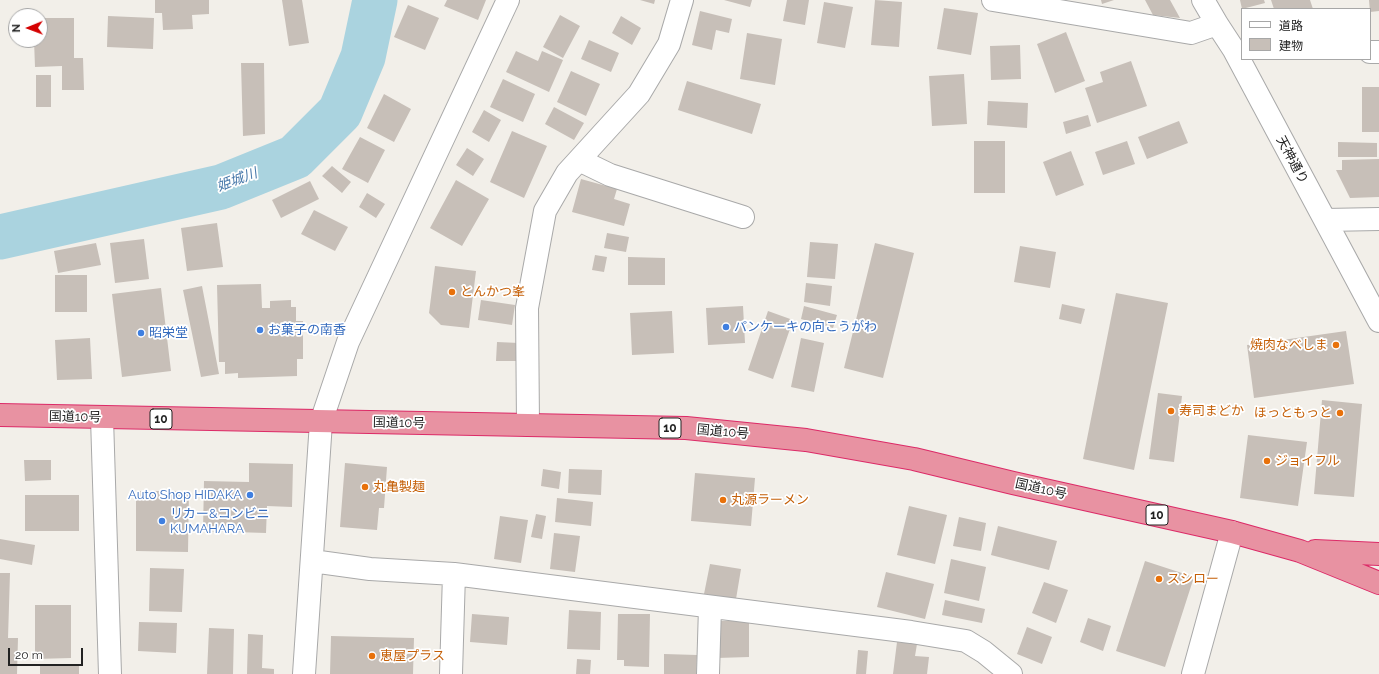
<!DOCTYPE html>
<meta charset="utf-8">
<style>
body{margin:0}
#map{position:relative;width:1379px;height:674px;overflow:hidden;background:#f2efe9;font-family:Raleway,"Noto Sans JP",sans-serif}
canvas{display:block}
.legend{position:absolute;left:1241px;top:8px;width:130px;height:52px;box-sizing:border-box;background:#fff;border:1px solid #a7a7a7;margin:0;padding:5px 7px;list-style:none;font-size:12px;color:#222}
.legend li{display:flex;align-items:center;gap:8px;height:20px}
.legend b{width:20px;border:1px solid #a7a7a7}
.north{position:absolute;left:8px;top:8px;width:40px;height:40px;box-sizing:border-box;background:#fff;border:1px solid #a7a7a7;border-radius:50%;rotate:269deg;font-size:11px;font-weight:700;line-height:16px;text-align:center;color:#222}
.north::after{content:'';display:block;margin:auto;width:14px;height:18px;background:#d40000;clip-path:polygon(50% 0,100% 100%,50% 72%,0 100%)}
.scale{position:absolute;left:8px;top:648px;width:75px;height:18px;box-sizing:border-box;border:2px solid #222;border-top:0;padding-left:5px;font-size:12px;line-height:14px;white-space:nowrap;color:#222;-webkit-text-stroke:3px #fff;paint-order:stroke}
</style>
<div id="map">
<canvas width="1379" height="674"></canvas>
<ul class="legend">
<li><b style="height:5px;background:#fff"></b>道路</li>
<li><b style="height:11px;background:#c7bfb8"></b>建物</li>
</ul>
<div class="north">N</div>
<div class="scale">20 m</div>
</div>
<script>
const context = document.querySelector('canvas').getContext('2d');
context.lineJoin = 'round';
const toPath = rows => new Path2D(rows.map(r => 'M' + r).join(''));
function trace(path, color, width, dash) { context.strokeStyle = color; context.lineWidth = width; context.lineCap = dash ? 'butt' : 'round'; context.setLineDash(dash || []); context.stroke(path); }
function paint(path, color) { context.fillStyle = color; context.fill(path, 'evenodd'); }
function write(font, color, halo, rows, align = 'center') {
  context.font = font + ' Raleway,"Noto Sans JP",sans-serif'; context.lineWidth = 3.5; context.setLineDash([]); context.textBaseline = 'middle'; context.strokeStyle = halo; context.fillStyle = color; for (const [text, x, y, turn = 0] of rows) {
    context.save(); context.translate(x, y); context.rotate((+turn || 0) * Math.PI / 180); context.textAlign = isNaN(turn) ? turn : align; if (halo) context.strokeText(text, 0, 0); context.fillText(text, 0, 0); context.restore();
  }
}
trace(toPath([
 [0,237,221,187,295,157,340,112,363,57,375,0]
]), '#aad3df', 45);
paint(toPath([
 [155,0,209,0,209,14,192,15,193,29,163,30,162,13,155,13],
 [282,0,302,0,309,43,289,46],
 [447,0,486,0,478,20,444,6],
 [640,0,655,0,654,4],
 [724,0,752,0,750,7],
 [787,0,809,0,805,25,783,21],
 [875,0,902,2,899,47,871,45],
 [1101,0,1114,0,1102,4],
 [1145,0,1170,0,1180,18,1153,15],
 [1240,0,1264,0,1265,3,1242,9],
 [1271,0,1310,0,1313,9,1274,9],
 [1369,0,1379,0,1379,11,1370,12],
 [824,2,853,7,845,48,817,43],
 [408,5,439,18,425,50,394,37],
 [944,8,978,13,971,55,937,49],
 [700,11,732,19,729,33,716,30,712,50,692,45],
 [560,15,580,26,563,58,543,47],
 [108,16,154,18,153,49,107,47],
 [621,16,641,28,632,45,612,33],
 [40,18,74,18,74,58,83,58,84,90,62,90,62,66,35,67,34,40,40,40],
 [1066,32,1085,81,1055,93,1037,44],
 [747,33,782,39,775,85,740,79],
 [589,40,619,53,611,72,581,59],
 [1020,45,1021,79,991,80,990,46],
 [516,51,538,61,542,51,563,60,549,92,506,72],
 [1131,61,1147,106,1097,123,1085,88,1103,82,1100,72],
 [241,63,264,63,265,134,243,136],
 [571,71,600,84,586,116,557,102],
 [964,74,967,124,932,126,929,76],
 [36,75,51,75,51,107,36,107],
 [503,79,535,94,523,122,490,107],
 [687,81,761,104,752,134,678,110],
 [1362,87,1379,87,1379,132,1362,132],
 [384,94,411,109,394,142,367,128],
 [988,101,1028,103,1027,128,987,125],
 [554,107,584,123,574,140,545,124],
 [484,110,501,120,489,142,472,132],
 [1088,115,1091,126,1066,134,1063,122],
 [1179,121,1188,143,1147,159,1138,137],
 [512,131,547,146,524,198,490,182],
 [360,137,385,150,368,183,342,169],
 [974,141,1005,141,1005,193,974,193],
 [1127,141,1135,164,1103,175,1095,152],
 [1338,142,1377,143,1377,157,1338,157],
 [467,148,484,159,473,176,456,165],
 [1071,151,1084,185,1056,196,1043,162],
 [1379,159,1379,197,1350,198,1336,170,1342,170,1342,160],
 [332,166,351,182,342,193,322,176],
 [581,179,617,189,614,199,630,204,624,226,572,212],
 [456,180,489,199,462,246,430,228],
 [310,181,319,199,281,218,272,200],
 [367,193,385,204,376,218,359,207],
 [314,210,348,227,335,251,301,234],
 [217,223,223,267,187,271,181,228],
 [607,233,629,237,626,252,604,248],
 [144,239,149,279,115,283,110,243],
 [810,242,838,244,835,279,807,277],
 [96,243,101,265,58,273,54,251],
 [875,243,914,253,883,378,844,368],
 [1020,246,1056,252,1050,288,1014,282],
 [595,255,607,257,604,272,592,270],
 [628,257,665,258,665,285,628,285],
 [435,266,476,271,469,328,441,325,429,313],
 [55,275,87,275,87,312,55,312],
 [806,283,832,286,830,306,804,302],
 [261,284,262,308,270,308,270,301,291,300,291,307,296,307,296,321,303,321,303,359,297,359,297,376,238,378,238,373,225,374,225,362,219,362,217,285],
 [202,286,219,374,201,377,183,290],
 [161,288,171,371,122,377,112,294],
 [1116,293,1168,303,1134,470,1083,459],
 [481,300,515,305,512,325,478,320],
 [1062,304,1085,309,1081,324,1059,319],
 [743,306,745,343,708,345,706,308],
 [804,306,837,315,833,328,801,319],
 [672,311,674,353,632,355,630,313],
 [768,311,793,320,773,379,748,370],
 [1346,331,1354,384,1254,398,1247,345],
 [90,338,92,379,57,380,55,340],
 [801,338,824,343,814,392,791,387],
 [497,342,519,343,519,361,496,361],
 [1158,393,1182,396,1174,462,1149,459],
 [1322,400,1362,404,1354,497,1314,494],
 [1248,435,1307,442,1298,506,1240,498],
 [24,460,51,460,51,480,25,481],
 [249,463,293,464,292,507,267,506,266,533,203,531,204,481,249,482],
 [345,463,387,467,384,508,379,508,377,530,340,527],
 [543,469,561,472,559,489,541,486],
 [569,469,602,470,601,495,568,493],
 [695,473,755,478,751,526,691,521],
 [136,491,189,491,188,552,136,551],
 [25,495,79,495,79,531,25,531],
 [557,498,593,502,591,526,555,522],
 [909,506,947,515,935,564,897,555],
 [536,514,546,516,542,539,531,537],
 [500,516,528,520,521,563,494,559],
 [959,517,986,523,981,551,953,546],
 [998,526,1057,541,1049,570,991,555],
 [554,533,580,536,575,572,550,569],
 [0,539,35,545,32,565,0,559],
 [951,559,986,567,979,601,944,593],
 [1145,561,1194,577,1165,667,1116,651],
 [710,564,741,569,736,599,704,594],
 [150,568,184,569,182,612,149,611],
 [886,572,934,584,925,619,877,607],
 [0,573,10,573,8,638,18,638,17,674,0,674],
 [1044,582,1068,590,1056,623,1032,613],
 [945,600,985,609,982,623,942,615],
 [35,605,71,605,71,658,35,659],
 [569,610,601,612,600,650,567,649],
 [472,614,509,617,507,645,470,642],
 [618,614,650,614,649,667,624,666,624,660,617,660],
 [1088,618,1111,626,1103,651,1080,642],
 [717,621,749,621,749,657,717,658],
 [139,622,177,623,176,653,138,651],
 [1027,627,1052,637,1042,664,1017,654],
 [209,628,234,629,233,674,207,674],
 [248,634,263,635,262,668,274,669,274,674,247,674],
 [331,636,414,638,413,674,330,674],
 [897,642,917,644,915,656,929,657,927,674,893,674],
 [858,650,868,651,866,674,856,674],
 [664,654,697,655,696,674,664,674],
 [577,659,591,660,590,674,576,674],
 [40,666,79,666,79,674,40,674]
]), '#c7bfb8');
const minor = toPath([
 [993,0,1191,33,1217,24],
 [1203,0,1217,24,1234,50,1379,321],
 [1370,52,1379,52],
 [579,160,610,175,743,217],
 [1325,220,1379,219],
 [102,418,110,674],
 [528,425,527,308,545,211,567,173,639,94,669,44,682,0],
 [312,561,370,569,454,574,911,632,966,641,984,652,1011,674],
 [304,674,321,422,348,342,508,0],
 [451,674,454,574],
 [708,674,710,607],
 [1193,674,1232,532]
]);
const highway = toPath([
 [0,415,686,428,806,440,914,459,1013,483,1232,532,1300,551,1379,583],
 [1315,551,1379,554]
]);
trace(minor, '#a9a9a9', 24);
trace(highway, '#dc2a67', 24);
trace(minor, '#fff', 22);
trace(highway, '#e892a2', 22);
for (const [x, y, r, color] of [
 [452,292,4,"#e8710a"],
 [726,327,4,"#3f7fe0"],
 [260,330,4,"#3f7fe0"],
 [141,333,4,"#3f7fe0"],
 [1336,345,4,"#e8710a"],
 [1171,411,4,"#e8710a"],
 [1340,413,4,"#e8710a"],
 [1267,461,4,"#e8710a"],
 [365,487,4,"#e8710a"],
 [250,495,4,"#3f7fe0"],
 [723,500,4,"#e8710a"],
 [162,521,4,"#3f7fe0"],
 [1159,579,4,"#e8710a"],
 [372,656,4,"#e8710a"]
]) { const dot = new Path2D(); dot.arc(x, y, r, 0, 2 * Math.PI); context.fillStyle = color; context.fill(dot); trace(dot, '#fff', 1.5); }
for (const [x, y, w] of [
 [161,419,22],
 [670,428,22],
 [1157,515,22]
]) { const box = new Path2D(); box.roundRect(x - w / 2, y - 10, w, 20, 3); context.fillStyle = '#fff'; context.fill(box); trace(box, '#222', 1); }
write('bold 12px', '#222', null, [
 ["10",161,419],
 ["10",670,428],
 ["10",1157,515]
]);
write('13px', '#222', '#fff', [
 ["天神通り",1292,160,62],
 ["国道10号",75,417,1],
 ["国道10号",399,423,1],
 ["国道10号",723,432,5],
 ["国道10号",1041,489,13]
]);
write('13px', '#c56008', '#fff', [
 ["とんかつ峯",460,292],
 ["焼肉なべしま",1328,345,"right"],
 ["寿司まどか",1179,411],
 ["ほっともっと",1332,413,"right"],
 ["ジョイフル",1275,461],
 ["丸亀製麺",373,487],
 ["丸源ラーメン",731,500],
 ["スシロー",1167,579],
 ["恵屋プラス",380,656]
], 'left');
write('13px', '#366cbe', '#fff', [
 ["パンケーキの向こうがわ",734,327],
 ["お菓子の南香",268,330],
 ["昭栄堂",149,333],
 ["Auto Shop HIDAKA",242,495,"right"],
 ["リカー&コンビニ",170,514],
 ["KUMAHARA",170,529]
], 'left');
write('italic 14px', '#4a7aab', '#fff', [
 ["姫城川",237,180,-20]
]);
</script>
